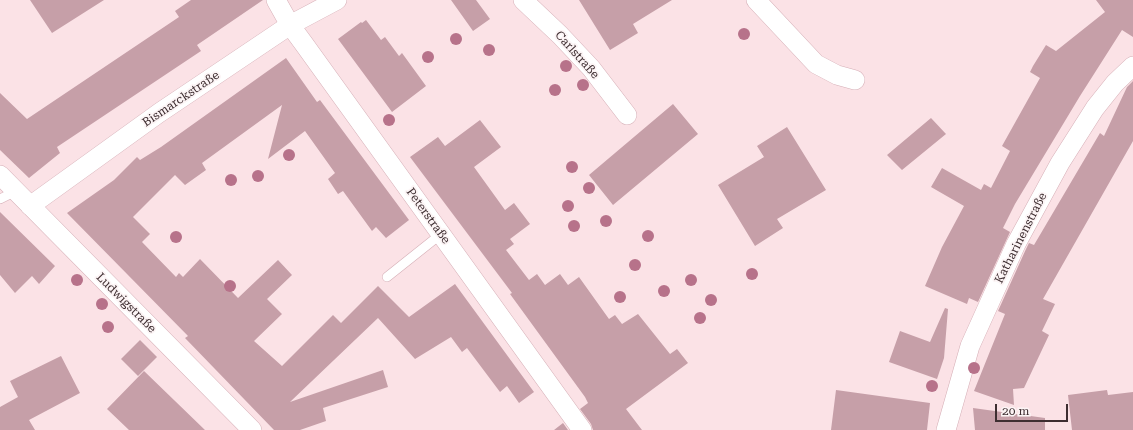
<!DOCTYPE html>
<meta charset="utf-8">
<style>
body{margin:0}
#map{position:relative;width:1133px;height:430px;overflow:hidden;background:#fbe2e6;font-family:"Roboto Serif",serif}
canvas{display:block}
.scale{position:absolute;left:995px;top:404px;width:73px;height:18px;box-sizing:border-box;border:2px solid #3e2e31;border-top:0;padding-left:5px;font-size:12px;line-height:14px;white-space:nowrap;color:#3e2e31;-webkit-text-stroke:3px #fcf4f5;paint-order:stroke}
</style>
<div id="map">
<canvas width="1133" height="430"></canvas>
<div class="scale">20 m</div>
</div>
<script>
const context = document.querySelector('canvas').getContext('2d');
context.lineJoin = 'round';
function paint(path, color) { context.fillStyle = color; context.fill(path, 'evenodd'); }
const toPath = rows => new Path2D(rows.map(r => 'M' + r).join(''));
function trace(path, color, width, dash) { context.strokeStyle = color; context.lineWidth = width; context.lineCap = dash ? 'butt' : 'round'; context.setLineDash(dash || []); context.stroke(path); }
function write(font, color, halo, rows, align = 'center') {
  context.font = font + ' "Roboto Serif",serif'; context.lineWidth = 3.5; context.setLineDash([]); context.textBaseline = 'middle'; context.strokeStyle = halo; context.fillStyle = color; for (const [text, x, y, turn = 0] of rows) {
    context.save(); context.translate(x, y); context.rotate((+turn || 0) * Math.PI / 180); context.textAlign = isNaN(turn) ? turn : align; if (halo) context.strokeText(text, 0, 0); context.fillText(text, 0, 0); context.restore();
  }
}
paint(toPath([
 [30,0,104,0,52,33],
 [191,0,263,0,197,45,201,51,57,147,60,153,29,178,0,150,0,93,27,119,179,17,175,11],
 [451,0,476,0,490,19,473,31],
 [579,0,672,0,633,24,638,33,610,50],
 [1096,0,1133,0,1133,37,1122,30,1080,96,1015,204,1003,228,1010,232,978,302,969,298,967,304,925,286,942,247,964,206,931,187,942,168,981,190,984,184,991,188,1010,151,1002,146,1040,78,1030,72,1033,66,1046,45,1056,51,1105,12],
 [366,20,381,40,385,37,399,56,402,53,426,86,392,112,338,39,361,22,362,23],
 [286,58,317,102,320,100,409,220,386,238,376,227,372,231,343,191,338,194,328,179,335,173,305,131,268,159,282,105,202,163,206,170,185,185,175,175,133,217,150,234,142,242,176,277,179,273,183,277,200,259,238,298,278,260,292,275,267,299,282,314,254,341,282,366,333,315,341,323,378,286,409,317,455,284,534,392,519,403,507,386,500,392,467,348,462,352,451,337,415,359,378,318,290,402,383,370,388,387,323,408,326,421,300,430,274,430,185,338,188,336,67,213,114,180,137,157,140,160,161,147],
 [1133,81,1133,141,1043,299,1055,304,1042,331,1049,335,1024,388,1013,389,1014,405,974,391,1005,314,998,311,1026,249,1029,243,1034,245,1100,133,1104,136,1127,87],
 [673,104,698,134,613,205,589,175],
 [931,118,946,134,902,170,887,155],
 [480,120,501,147,474,167,505,210,514,203,530,224,510,239,514,244,506,250,529,280,537,274,545,285,560,274,568,285,579,277,609,319,615,315,622,324,638,314,670,354,677,349,688,363,626,409,642,430,593,430,591,424,580,409,588,403,585,397,510,294,512,293,410,157,438,137,445,146],
 [787,127,826,190,777,219,783,228,755,246,718,185,764,157,757,146],
 [0,212,55,266,39,284,32,276,15,293,0,275],
 [945,308,948,309,944,358,937,379,889,362,900,331,930,342],
 [140,340,157,357,138,376,121,359],
 [61,356,80,393,29,420,35,430,0,430,0,407,18,397,10,381],
 [144,371,205,430,129,430,107,409],
 [836,390,930,403,927,430,831,430],
 [1107,390,1108,395,1133,392,1133,430,1072,430,1068,395],
 [973,408,1045,418,1045,430,975,430],
 [563,423,568,430,554,430]
]), '#c69fa8');
const lane = toPath([
 [0,199,16,191],
 [387,277,441,234]
]);
const street = toPath([
 [276,0,290,25,304,44,582,430],
 [523,0,560,35,591,68,627,115],
 [756,0,816,64,837,75,855,80],
 [0,175,252,430],
 [30,206,159,113,290,25,337,0],
 [946,430,970,346,1016,244,1060,163,1095,108,1115,83,1133,66]
]);
trace(lane, '#d5aeb6', 10);
trace(street, '#d5aeb6', 20);
trace(lane, '#fff', 9);
trace(street, '#fff', 19);
context.fillStyle = '#b7728a';
for (const [x, y] of [
 [744,34],
 [456,39],
 [489,50],
 [428,57],
 [566,66],
 [583,85],
 [555,90],
 [389,120],
 [289,155],
 [572,167],
 [258,176],
 [231,180],
 [589,188],
 [568,206],
 [606,221],
 [574,226],
 [648,236],
 [176,237],
 [635,265],
 [752,274],
 [77,280],
 [691,280],
 [230,286],
 [664,291],
 [620,297],
 [711,300],
 [102,304],
 [700,318],
 [108,327],
 [974,368],
 [932,386]
]) { context.beginPath(); context.arc(x, y, 6, 0, 2 * Math.PI); context.fill(); }
write('12px', '#3e2e31', '#fcf4f5', [
 ["Carlstraße",577,55,48],
 ["Bismarckstraße",181,99,-34],
 ["Peterstraße",428,216,54],
 ["Katharinenstraße",1021,238,-63],
 ["Ludwigstraße",126,303,45]
]);
</script>
